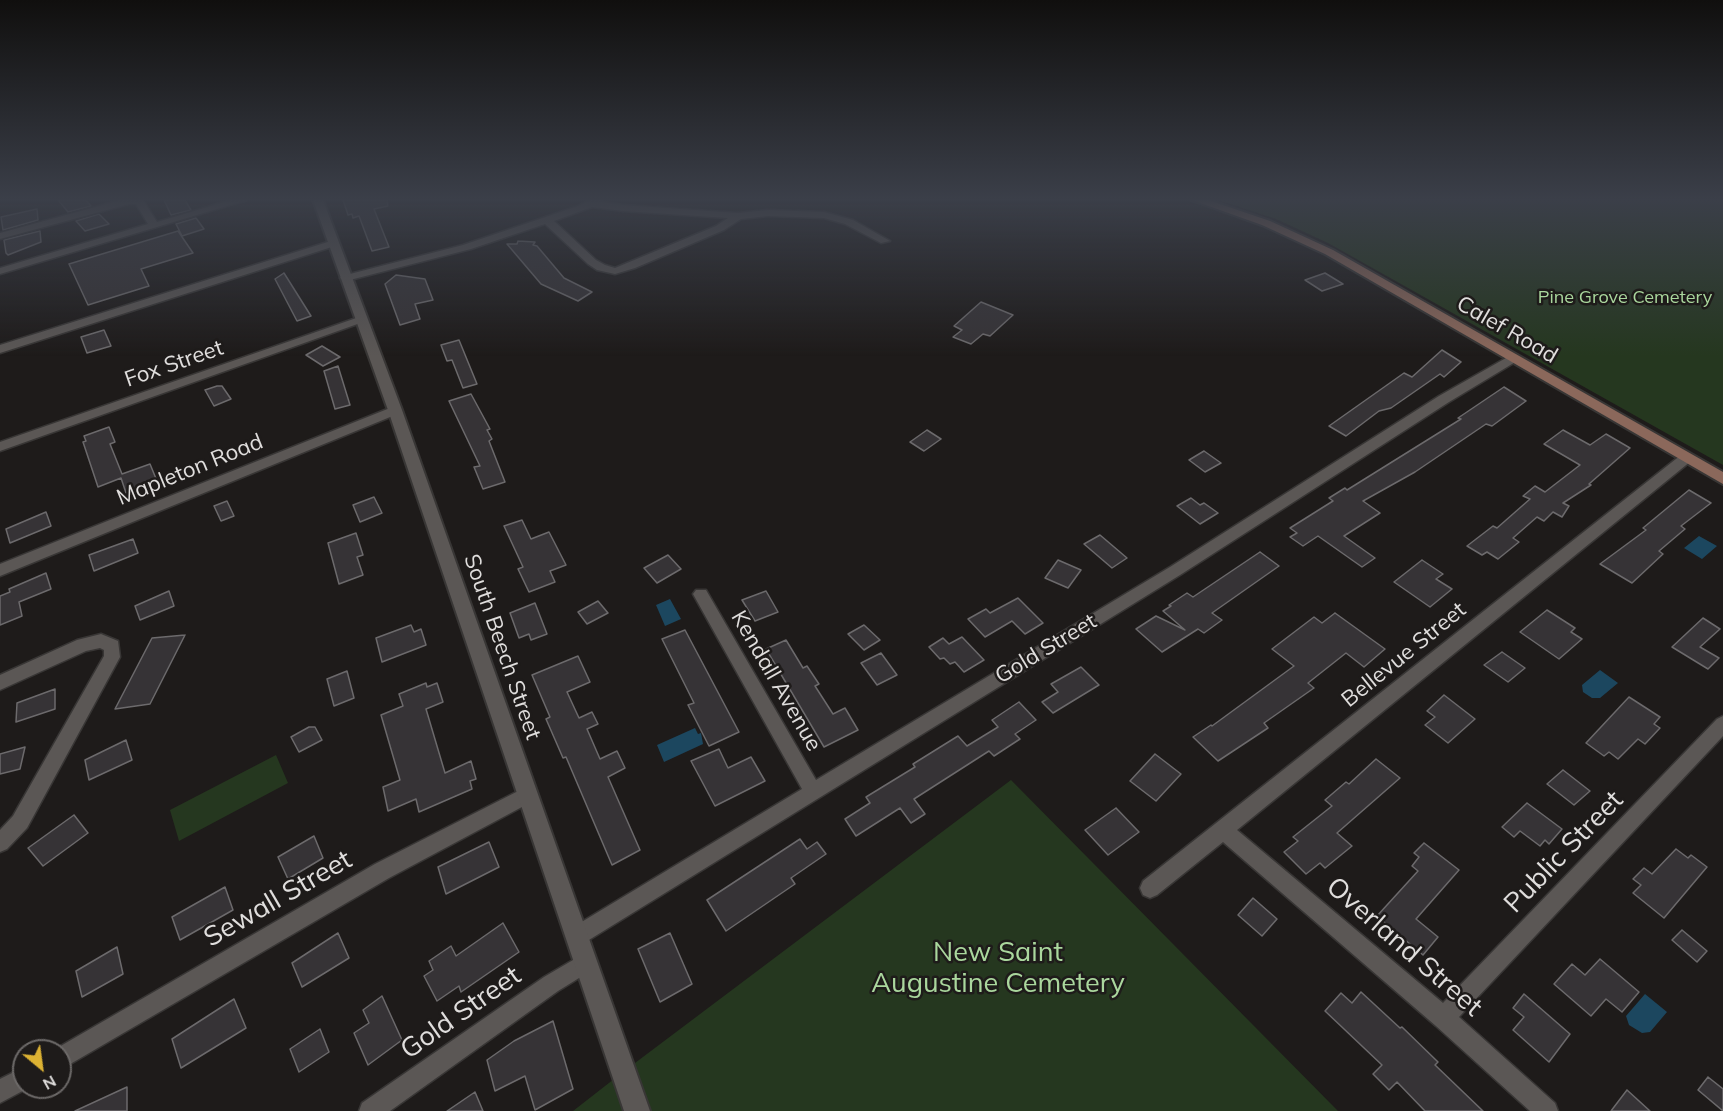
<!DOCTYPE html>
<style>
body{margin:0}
#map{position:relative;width:1723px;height:1111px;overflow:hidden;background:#1e1b1a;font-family:Mulish,sans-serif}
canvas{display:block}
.north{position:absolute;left:12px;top:1039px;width:60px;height:60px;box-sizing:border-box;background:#1e1b1a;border:2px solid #6c6968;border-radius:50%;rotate:151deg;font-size:16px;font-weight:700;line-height:24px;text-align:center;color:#e0dedd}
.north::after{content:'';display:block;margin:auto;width:21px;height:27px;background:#dcb233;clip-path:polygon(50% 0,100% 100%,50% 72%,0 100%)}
</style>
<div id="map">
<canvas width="1723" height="1111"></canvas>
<div class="north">N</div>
</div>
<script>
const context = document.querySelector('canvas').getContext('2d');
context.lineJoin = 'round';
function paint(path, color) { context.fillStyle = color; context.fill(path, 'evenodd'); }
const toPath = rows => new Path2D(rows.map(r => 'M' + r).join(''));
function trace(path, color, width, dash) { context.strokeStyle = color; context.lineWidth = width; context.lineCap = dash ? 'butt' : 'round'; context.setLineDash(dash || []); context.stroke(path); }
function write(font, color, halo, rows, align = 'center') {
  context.font = font + ' Mulish,sans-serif'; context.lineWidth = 5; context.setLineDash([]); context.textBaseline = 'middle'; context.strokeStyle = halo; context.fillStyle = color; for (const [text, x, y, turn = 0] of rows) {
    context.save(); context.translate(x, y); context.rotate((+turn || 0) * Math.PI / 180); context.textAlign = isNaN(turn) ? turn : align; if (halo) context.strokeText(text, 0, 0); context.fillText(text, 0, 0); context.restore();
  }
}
paint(toPath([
 [1218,200,1723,200,1723,465,1328,243,1276,219],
 [276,755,288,783,179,841,170,810],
 [1011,780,1338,1111,573,1111,623,1072]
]), '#25371f');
paint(toPath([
 [1699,536,1717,546,1702,559,1684,548],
 [670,599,681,619,665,626,656,605],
 [1600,670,1618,683,1600,698,1592,698,1583,692,1582,685],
 [695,728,698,734,701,733,703,744,664,762,657,745],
 [1645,994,1667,1012,1650,1032,1642,1033,1629,1025,1626,1016]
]), '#1c475f');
const building = toPath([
 [58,200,86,200,91,206,68,212,58,200],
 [164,200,185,200,191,210,171,215,164,200],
 [343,200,387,200,388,206,374,209,389,247,372,251,359,216,353,218,352,214,348,215,343,200],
 [37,209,38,220,3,230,1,217,37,209],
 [99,214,109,224,85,231,76,221,99,214],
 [196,218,204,229,182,236,176,224,196,218],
 [40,231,41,242,8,255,6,253,4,240,40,231],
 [178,231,193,253,141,269,149,286,88,305,69,264,178,231],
 [518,241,535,242,533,245,537,246,564,278,592,292,578,301,541,284,507,244,517,244,518,241],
 [284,273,311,316,297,321,275,279,284,273],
 [1325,273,1343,284,1322,291,1305,280,1325,273],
 [396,275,425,279,433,300,415,304,420,319,400,325,385,284,396,275],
 [981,302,1013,315,990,336,983,334,971,344,953,337,962,330,954,326,981,302],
 [104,330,111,346,87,353,81,337,104,330],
 [459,340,477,384,463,388,452,360,447,361,441,345,459,340],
 [322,346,340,357,323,366,306,355,322,346],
 [1442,350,1461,362,1444,377,1440,374,1391,408,1379,411,1346,436,1329,426,1404,373,1412,377,1442,350],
 [338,366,350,405,335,409,324,371,338,366],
 [217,386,222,386,231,399,214,406,205,390,217,386],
 [1504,387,1526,401,1492,426,1486,424,1415,472,1363,501,1380,513,1344,536,1375,558,1362,567,1318,536,1303,546,1290,537,1297,533,1290,528,1333,501,1329,498,1345,488,1347,490,1461,419,1458,418,1504,387],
 [471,394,490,429,487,430,492,439,489,441,505,482,483,489,474,467,480,466,449,401,471,394],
 [109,427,115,442,110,444,122,474,150,464,157,481,126,493,121,478,98,487,83,442,86,441,84,436,109,427],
 [927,430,941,439,924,451,910,442,927,430],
 [1563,430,1590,445,1606,434,1630,448,1589,484,1591,485,1563,503,1569,506,1562,517,1553,512,1544,521,1537,517,1513,538,1519,542,1498,559,1487,552,1482,555,1467,546,1493,526,1497,528,1530,499,1523,496,1535,486,1545,492,1580,465,1544,444,1563,430],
 [1204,451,1221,463,1205,472,1189,460,1204,451],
 [1689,490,1711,503,1681,526,1685,529,1659,551,1663,554,1632,583,1600,564,1646,530,1643,528,1689,490],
 [374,497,382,513,360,522,353,505,374,497],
 [1191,498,1200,505,1204,503,1218,513,1200,524,1177,506,1191,498],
 [227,501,234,516,221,521,214,506,227,501],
 [46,512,51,526,10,543,6,529,46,512],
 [522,520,531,539,549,532,566,565,550,571,555,582,529,592,518,569,523,567,504,526,522,520],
 [356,533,363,555,357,557,363,575,339,584,328,543,356,533],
 [1100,535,1127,558,1112,568,1084,544,1100,535],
 [133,539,138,553,94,571,89,555,133,539],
 [1260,552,1279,566,1212,613,1222,620,1204,633,1198,629,1162,652,1136,629,1156,616,1185,630,1163,611,1171,606,1169,605,1187,593,1193,597,1260,552],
 [668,555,681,569,657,583,644,568,668,555],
 [1058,560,1081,570,1068,588,1045,578,1058,560],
 [1422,560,1443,574,1436,579,1452,589,1430,607,1394,582,1422,560],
 [46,573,51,589,19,602,22,616,0,625,0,596,10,592,9,589,46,573],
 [169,591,174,606,140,620,135,606,169,591],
 [766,591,778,612,755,621,742,600,766,591],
 [1018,598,1043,623,1025,634,1012,621,985,637,968,619,986,609,990,613,1018,598],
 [598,601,608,613,587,624,578,612,598,601],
 [535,603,547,634,531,640,529,634,519,638,510,613,535,603],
 [1547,610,1575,628,1571,632,1582,639,1559,659,1520,632,1547,610],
 [1335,613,1385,649,1364,667,1346,653,1308,683,1314,688,1264,723,1268,728,1218,761,1193,737,1211,725,1212,726,1294,666,1272,649,1314,617,1322,623,1335,613],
 [1703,618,1720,629,1700,647,1719,658,1708,669,1672,647,1703,618],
 [411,625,414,632,421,629,426,645,382,662,376,638,411,625],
 [864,625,880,640,864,650,848,634,864,625],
 [685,630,739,732,709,746,688,705,694,703,662,639,685,630],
 [185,635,150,704,115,709,152,638,185,635],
 [962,637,984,660,964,672,955,662,950,664,944,658,940,659,929,647,943,638,949,644,962,637],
 [786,640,803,668,807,666,819,684,815,686,833,714,845,708,858,730,824,747,766,649,786,640],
 [1502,652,1525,668,1508,682,1484,665,1502,652],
 [881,653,897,675,877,685,861,663,881,653],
 [578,656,590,682,567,692,579,718,592,712,598,724,587,729,600,759,617,751,625,768,608,777,640,850,612,865,566,757,563,758,546,719,550,717,532,675,578,656],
 [1081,667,1099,685,1053,713,1042,702,1058,692,1051,684,1081,667],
 [347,671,354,698,334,706,327,679,347,671],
 [426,683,427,687,437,683,443,702,426,709,445,773,471,761,476,779,470,781,472,789,419,812,416,799,388,811,383,787,400,780,381,715,403,706,399,694,426,683],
 [55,689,55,709,16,722,17,703,55,689],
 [1444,695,1475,719,1448,743,1425,725,1435,717,1427,711,1444,695],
 [1629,697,1660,717,1654,724,1660,728,1645,744,1638,739,1618,759,1609,752,1604,756,1586,743,1629,697],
 [1019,702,1036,720,1015,734,1020,739,994,756,989,751,914,799,925,814,911,823,900,808,856,836,845,819,870,803,866,797,915,767,913,764,958,736,967,746,998,727,992,720,1019,702],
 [309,727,315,727,322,740,299,752,291,737,309,727],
 [126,740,132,760,89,780,85,760,126,740],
 [25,747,20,769,0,774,0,754,25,747],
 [719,749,728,768,751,757,765,781,715,806,691,761,719,749],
 [1155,754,1181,774,1156,801,1130,781,1155,754],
 [1376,759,1400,778,1337,833,1352,846,1325,868,1320,863,1306,874,1284,852,1298,841,1293,837,1332,806,1325,800,1346,782,1349,784,1376,759],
 [1563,770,1590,791,1574,805,1547,784,1563,770],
 [1527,803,1562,829,1549,844,1545,840,1540,846,1520,831,1514,837,1502,827,1527,803],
 [1116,808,1139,832,1108,855,1085,830,1116,808],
 [74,815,88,833,43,866,28,848,74,815],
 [314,836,323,858,288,879,278,857,314,836],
 [800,839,807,849,817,842,826,854,791,878,795,884,726,931,707,900,800,839],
 [489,842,499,867,446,894,438,867,489,842],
 [1424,843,1459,870,1416,919,1438,937,1423,955,1377,916,1418,871,1412,866,1419,857,1414,853,1424,843],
 [1676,849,1688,858,1691,855,1707,867,1664,918,1633,893,1641,885,1633,879,1644,868,1652,874,1676,849],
 [225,887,233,910,180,940,172,917,225,887],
 [1253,898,1277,919,1262,936,1238,915,1253,898],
 [503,923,519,952,461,992,459,986,437,1001,424,976,433,970,429,961,451,946,456,956,503,923],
 [1682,930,1707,951,1697,962,1672,940,1682,930],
 [338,933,349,958,302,987,292,963,338,933],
 [670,933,692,984,660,1002,638,949,670,933],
 [117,947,123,974,82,997,76,971,117,947],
 [1600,959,1639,992,1622,1012,1606,999,1591,1016,1554,984,1572,964,1585,975,1600,959],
 [1361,992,1400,1028,1402,1027,1438,1062,1435,1065,1483,1111,1425,1111,1397,1082,1389,1090,1373,1074,1382,1065,1325,1011,1341,993,1352,1003,1361,992],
 [1524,994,1570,1034,1549,1062,1513,1030,1524,1017,1513,1008,1524,994],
 [382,996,402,1040,368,1065,354,1033,369,1023,363,1010,382,996],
 [234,999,246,1028,181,1068,172,1039,234,999],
 [553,1021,573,1089,535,1110,525,1076,495,1091,487,1060,514,1041,553,1021],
 [320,1029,329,1052,299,1072,290,1049,320,1029],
 [1708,1077,1723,1089,1723,1111,1698,1090,1708,1077],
 [127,1087,127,1111,75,1111,127,1087],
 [1627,1090,1650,1111,1611,1111,1627,1090],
 [475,1092,483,1111,447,1111,475,1092]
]);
paint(building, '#363336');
trace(building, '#6c6a6c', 1.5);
const minor = toPath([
 [121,200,143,200,157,222,231,200,247,200,0,274,0,268,148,224,136,204,129,204,0,239,0,233,121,200],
 [590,200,602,200,601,202,623,205,738,213,768,210,824,212,853,220,890,241,881,243,845,224,824,218,768,216,741,219,724,230,635,268,615,274,597,270,588,264,545,224,471,249,346,281,340,278,342,276,463,245,578,206,590,200],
 [592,207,623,211,728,218,716,226,615,268,605,265,596,260,554,221,592,207],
 [334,240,338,241,338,245,0,353,0,345,334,240],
 [362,316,366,317,366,321,0,451,0,442,362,316],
 [1513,354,1517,355,1517,361,1449,402,1180,575,584,943,577,946,570,943,567,936,570,929,802,789,693,594,696,590,706,590,816,780,1170,567,1439,396,1513,354],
 [395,406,400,407,401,410,400,413,0,576,0,564,395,406],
 [1686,453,1693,458,1691,461,1237,830,1443,1003,1717,719,1723,716,1723,736,1459,1017,1555,1103,1558,1111,1530,1111,1436,1026,1223,842,1157,895,1150,898,1143,895,1140,888,1143,881,1681,455,1686,453],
 [101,634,118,641,120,657,27,828,7,849,0,852,0,830,13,816,104,656,104,650,100,648,86,651,0,690,0,675,77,640,101,634],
 [528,786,535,788,537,794,535,800,389,878,60,1070,60,1051,52,1051,375,864,528,786],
 [585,953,592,956,595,963,592,970,558,991,390,1111,359,1111,362,1103,544,977,585,953],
 [24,1067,24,1087,30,1087,0,1103,0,1079,24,1067]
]);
const tertiary = toPath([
 [313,200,323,200,402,410,650,1111,624,1111,388,410,313,200]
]);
const secondary = toPath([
 [1192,200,1208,200,1270,221,1333,250,1723,472,1723,484,1325,254,1262,225,1192,200]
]);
trace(minor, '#383635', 3);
trace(tertiary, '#383635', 4);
trace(secondary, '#383635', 4);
paint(minor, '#5b5755');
paint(tertiary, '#5b5755');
paint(secondary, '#8b685b');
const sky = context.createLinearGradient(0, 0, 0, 356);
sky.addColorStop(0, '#100f0e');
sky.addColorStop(0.56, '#3b3f49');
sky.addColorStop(1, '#3b3f4900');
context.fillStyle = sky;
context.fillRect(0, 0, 1723, 356);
write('18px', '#aad79d', '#1e1b1a', [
 ["Pine Grove Cemetery",1625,298]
]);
write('22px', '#e0dedd', '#1e1b1a', [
 ["Calef Road",1507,330,30],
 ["Fox Street",174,364,-19],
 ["Mapleton Road",190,470,-22],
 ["South Beech Street",502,647,71],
 ["Gold Street",1046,649,-31],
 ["Bellevue Street",1404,655,-39],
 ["Kendall Avenue",776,681,60]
]);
write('27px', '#e0dedd', '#1e1b1a', [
 ["Public Street",1564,852,-46],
 ["Sewall Street",278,899,-30],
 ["Overland Street",1404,947,41],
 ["Gold Street",461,1013,-35]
]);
write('27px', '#aad79d', '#1e1b1a', [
 ["New Saint",998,953],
 ["Augustine Cemetery",998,984]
]);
</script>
